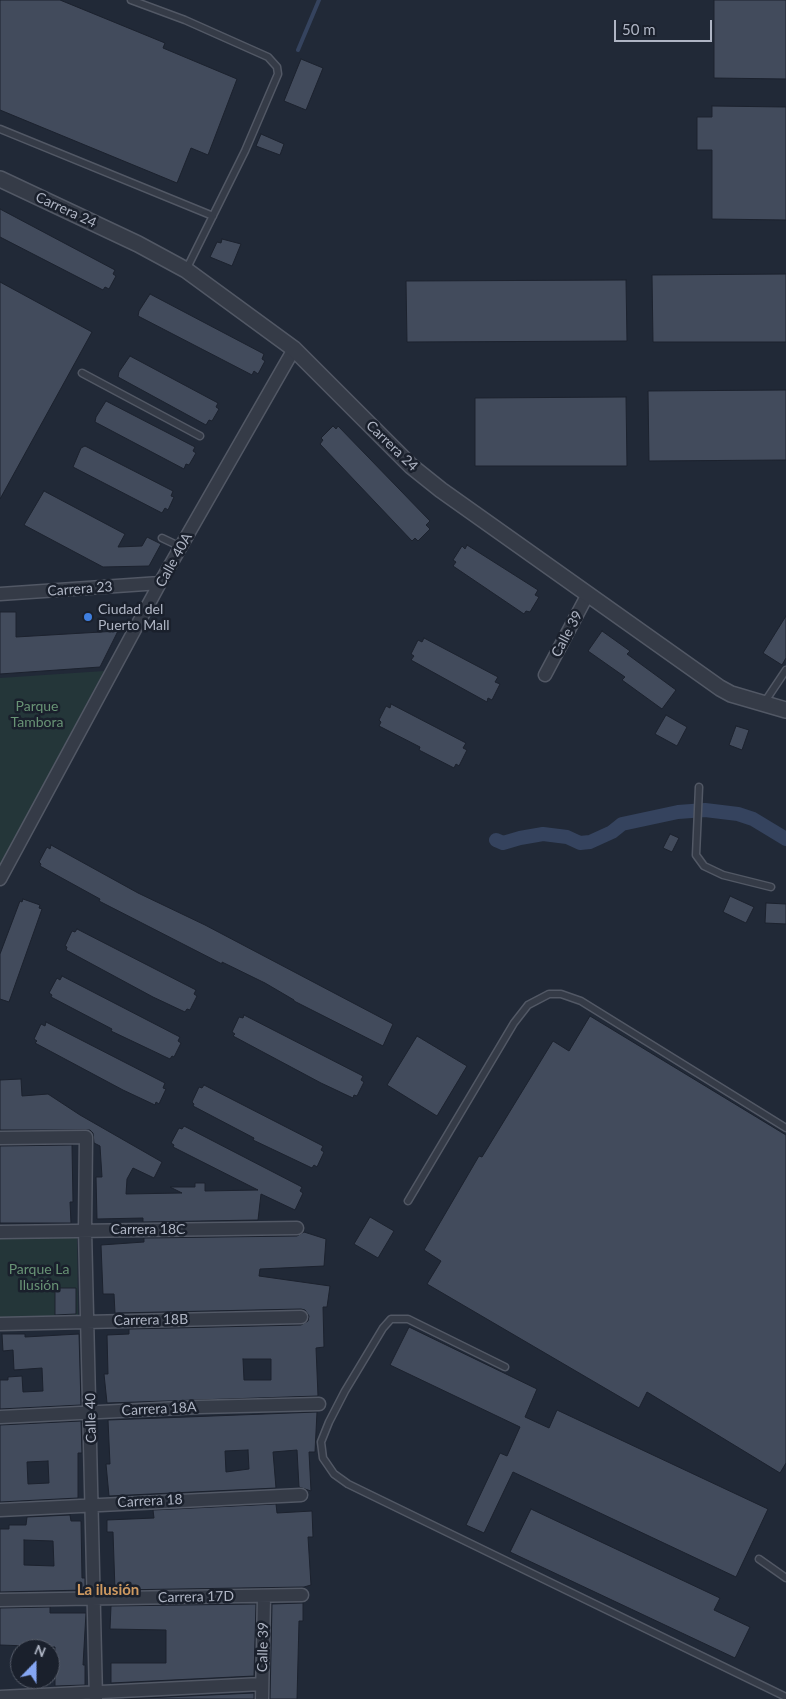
<!DOCTYPE html>
<meta charset="utf-8">
<style>
body{margin:0}
#map{position:relative;width:786px;height:1699px;overflow:hidden;background:#212937;font-family:Lato,sans-serif}
canvas{display:block}
.north{position:absolute;left:10px;top:1639px;width:50px;height:50px;box-sizing:border-box;background:#1a202c;border:1px solid #565c69;border-radius:50%;rotate:22deg;font-size:14px;font-weight:700;line-height:20px;text-align:center;color:#afb5c4}
.north::after{content:'';display:block;margin:auto;width:18px;height:22px;background:#85a6f3;clip-path:polygon(50% 0,100% 100%,50% 72%,0 100%)}
.scale{position:absolute;left:614px;top:20px;width:98px;height:22px;box-sizing:border-box;border:2px solid #afb5c4;border-top:0;padding-left:6px;font-size:15px;line-height:18px;white-space:nowrap;color:#afb5c4;-webkit-text-stroke:4px #1a202c;paint-order:stroke}
</style>
<div id="map">
<canvas width="786" height="1699"></canvas>
<div class="north">N</div>
<div class="scale">50 m</div>
</div>
<script>
const context = document.querySelector('canvas').getContext('2d');
context.lineJoin = 'round';
function paint(path, color) { context.fillStyle = color; context.fill(path, 'evenodd'); }
const toPath = rows => new Path2D(rows.map(r => 'M' + r).join(''));
function trace(path, color, width, dash) { context.strokeStyle = color; context.lineWidth = width; context.lineCap = dash ? 'butt' : 'round'; context.setLineDash(dash || []); context.stroke(path); }
function write(font, color, halo, rows, align = 'center') {
  context.font = font + ' Lato,sans-serif'; context.lineWidth = 5; context.setLineDash([]); context.textBaseline = 'middle'; context.strokeStyle = halo; context.fillStyle = color; for (const [text, x, y, turn = 0] of rows) {
    context.save(); context.translate(x, y); context.rotate((+turn || 0) * Math.PI / 180); context.textAlign = isNaN(turn) ? turn : align; if (halo) context.strokeText(text, 0, 0); context.fillText(text, 0, 0); context.restore();
  }
}
paint(toPath([
 [104,671,27,815,0,866,0,678],
 [77,1236,78,1317,0,1318,0,1237]
]), '#243639');
trace(toPath([
 [298,50,319,0]
]), '#35435e', 4);
trace(toPath([
 [496,840,503,843,520,838,543,834,567,837,580,843,590,842,612,832,622,824,678,812,705,810,738,814,753,819,786,839]
]), '#35435e', 14);
const building = toPath([
 [0,0,60,0,165,43,163,48,237,79,208,155,191,148,177,183,0,110,0,0],
 [714,0,786,0,786,79,714,78,714,0],
 [301,59,323,68,306,110,284,101,301,59],
 [712,106,786,107,786,220,712,219,712,150,697,150,697,117,712,117,712,106],
 [261,134,284,144,280,155,256,146,261,134],
 [0,209,115,270,113,274,116,276,109,289,105,287,103,290,0,237,0,209],
 [222,239,241,244,232,266,210,257,217,242,221,243,222,239],
 [786,274,786,342,653,342,652,275,786,274],
 [626,280,627,341,407,342,406,281,626,280],
 [0,282,92,332,0,499,0,282],
 [150,294,264,354,262,359,265,361,258,374,254,371,252,375,138,316,139,311,150,294],
 [130,356,218,403,216,407,219,409,212,421,209,420,206,425,118,377,119,372,130,356],
 [786,390,786,460,649,461,648,391,786,390],
 [626,397,627,466,475,466,475,398,626,397],
 [106,401,195,447,193,451,196,453,189,465,186,464,184,469,95,422,96,417,106,401],
 [333,426,336,429,338,426,430,521,426,525,430,529,418,541,415,538,412,541,320,444,323,440,321,438,333,426],
 [85,446,173,491,171,496,174,497,168,510,165,508,162,513,73,467,81,448,85,446],
 [44,491,125,534,118,547,142,546,147,537,161,544,149,566,103,567,24,525,44,491],
 [467,545,538,590,535,595,539,597,530,612,526,611,524,614,453,566,456,562,453,560,462,546,465,549,467,545],
 [0,612,16,612,16,637,118,631,100,667,0,674,0,612],
 [786,616,786,658,782,665,763,653,786,616],
 [602,631,630,651,627,654,676,690,662,709,622,680,625,677,588,651,602,631],
 [424,638,498,677,495,682,500,684,492,700,488,698,487,702,411,660,414,656,411,654,418,640,422,642,424,638],
 [391,704,466,743,463,748,467,750,459,766,456,764,454,768,419,750,420,747,379,726,381,722,379,720,386,706,390,708,391,704],
 [666,715,687,727,677,746,655,734,666,715],
 [736,726,749,730,742,750,729,745,736,726],
 [670,834,679,838,672,852,663,848,670,834],
 [51,845,138,893,205,925,393,1024,383,1046,294,1001,294,1000,265,983,222,962,222,964,99,901,100,899,40,866,41,864,39,862,47,847,50,849,51,845],
 [730,896,754,907,746,923,723,912,730,896],
 [23,899,40,905,39,908,42,909,9,1002,0,999,0,954,20,901,22,902,23,899],
 [766,903,786,904,786,924,765,923,766,903],
 [77,929,196,990,194,994,197,996,190,1010,187,1009,185,1012,153,997,66,950,67,947,65,946,72,931,75,932,77,929],
 [62,976,180,1037,178,1041,181,1043,174,1057,172,1056,170,1059,111,1031,112,1029,51,997,52,995,49,993,57,978,60,980,62,976],
 [244,1015,363,1076,361,1080,364,1082,357,1096,354,1095,353,1098,321,1083,233,1036,235,1034,232,1032,239,1017,243,1018,244,1015],
 [590,1016,786,1135,786,1463,780,1473,647,1392,639,1408,427,1284,441,1261,424,1250,479,1156,482,1157,553,1041,569,1051,590,1016],
 [46,1022,165,1083,163,1088,166,1089,159,1104,156,1102,155,1105,123,1090,35,1043,37,1041,34,1039,41,1024,45,1026,46,1022],
 [417,1036,467,1066,437,1116,387,1085,417,1036],
 [21,1079,22,1096,48,1094,80,1115,162,1162,154,1178,133,1168,127,1179,126,1194,182,1193,170,1187,195,1187,195,1183,205,1183,205,1191,258,1190,173,1147,174,1145,171,1143,179,1128,182,1129,184,1126,302,1187,300,1191,303,1193,295,1210,261,1194,258,1220,143,1222,143,1218,97,1219,96,1177,102,1177,100,1146,94,1143,93,1133,90,1130,0,1130,0,1080,21,1079],
 [204,1085,323,1146,321,1150,324,1152,317,1167,314,1165,312,1168,253,1140,254,1138,193,1106,194,1104,192,1102,199,1087,202,1088,204,1085],
 [72,1145,73,1202,70,1202,71,1223,0,1223,0,1146,72,1145],
 [370,1217,394,1231,378,1258,354,1244,370,1217],
 [304,1232,326,1239,324,1266,260,1269,259,1276,330,1286,327,1307,323,1307,324,1347,316,1348,318,1396,107,1403,104,1374,108,1374,107,1335,129,1334,129,1329,301,1325,308,1321,309,1316,305,1310,301,1309,115,1313,114,1294,103,1294,101,1245,144,1242,144,1238,297,1236,304,1232],
 [243,1359,271,1359,271,1380,244,1380,243,1359],
 [55,1288,76,1288,76,1314,55,1315,55,1288],
 [409,1327,537,1389,525,1417,549,1428,557,1410,768,1509,736,1577,513,1472,484,1533,466,1525,500,1453,507,1456,520,1427,390,1365,409,1327],
 [2,1334,25,1334,25,1337,79,1334,81,1405,0,1409,0,1380,8,1380,8,1377,22,1376,23,1392,43,1391,42,1368,14,1370,13,1350,3,1351,2,1334],
 [317,1412,315,1452,309,1452,311,1491,299,1487,297,1450,273,1452,276,1488,109,1496,106,1464,110,1464,108,1420,317,1412],
 [248,1450,249,1469,226,1472,225,1451,248,1450],
 [81,1421,82,1453,78,1453,78,1498,0,1502,0,1425,81,1421],
 [48,1461,49,1483,28,1484,27,1462,48,1461],
 [276,1504,277,1513,312,1511,313,1537,308,1537,311,1585,304,1587,115,1590,113,1532,107,1532,107,1520,154,1518,153,1510,276,1504],
 [531,1509,720,1598,714,1610,750,1627,735,1658,510,1552,531,1509],
 [70,1515,71,1521,81,1521,82,1578,85,1578,85,1590,0,1592,0,1529,9,1529,9,1525,26,1525,27,1517,70,1515],
 [24,1540,53,1541,54,1566,24,1565,24,1540],
 [303,1603,303,1621,299,1621,297,1699,270,1699,272,1604,303,1603],
 [256,1604,254,1676,111,1683,111,1663,166,1663,166,1630,110,1629,111,1606,256,1604],
 [50,1607,50,1613,86,1613,83,1665,85,1665,85,1685,55,1686,55,1647,0,1645,0,1608,50,1607],
 [254,1693,254,1699,124,1699,254,1693]
]);
paint(building, '#424b5c');
trace(building, '#1c222e', 1);
const service = toPath([
 [131,0,185,20,268,57,277,67,278,74,245,151,186,270],
 [0,129,213,216],
 [82,373,200,436],
 [162,538,181,547],
 [764,703,786,670],
 [699,787,696,855,704,866,723,875,771,887],
 [408,1201,514,1023,528,1005,549,994,561,994,581,1001,786,1128],
 [505,1367,408,1319,391,1319,383,1328,345,1391,329,1422,321,1442,323,1458,334,1474,348,1484,786,1697],
 [759,1559,786,1578]
]);
const minor = toPath([
 [0,594,160,583],
 [545,675,588,594],
 [0,879,160,583,294,349],
 [0,1138,86,1137,85,1230,96,1699],
 [0,1232,297,1228],
 [0,1324,301,1317],
 [0,1417,199,1407,319,1404],
 [0,1510,301,1495],
 [0,1600,302,1595],
 [0,1697,262,1684],
 [262,1699,264,1596]
]);
const tertiary = toPath([
 [0,179,138,244,186,270,294,349,411,466,441,490,720,688,731,694,786,710]
]);
trace(service, '#525865', 9);
trace(minor, '#525865', 15);
trace(tertiary, '#525865', 18);
trace(service, '#353b47', 6);
trace(minor, '#353b47', 12);
trace(tertiary, '#353b47', 15);
for (const [x, y, r, color] of [
 [88,617,5,"#3f7fe0"]
]) { const dot = new Path2D(); dot.arc(x, y, r, 0, 2 * Math.PI); context.fillStyle = color; context.fill(dot); trace(dot, '#1a202c', 2); }
write('14px', '#afb5c4', '#1a202c', [
 ["Carrera 24",66,210,25],
 ["Carrera 24",392,446,44],
 ["Calle 40A",174,560,-61],
 ["Carrera 23",80,589,-4],
 ["Calle 39",567,634,-62],
 ["Carrera 18C",148,1229],
 ["Carrera 18B",151,1320,-1],
 ["Carrera 18A",159,1409,-3],
 ["Calle 40",91,1418,-91],
 ["Carrera 18",150,1501,-3],
 ["Carrera 17D",196,1597,-1],
 ["Calle 39",263,1647,-89]
]);
write('14px', '#afb5c4', '#1a202c', [
 ["Ciudad del",98,609],
 ["Puerto Mall",98,625]
], 'left');
write('14px', '#689375', '#1a202c', [
 ["Parque",37,706],
 ["Tambora",37,722],
 ["Parque La",39,1269],
 ["Ilusión",39,1285]
]);
write('bold 15px', '#ce9960', '#1a202c', [
 ["La ilusión",108,1590]
]);
</script>
